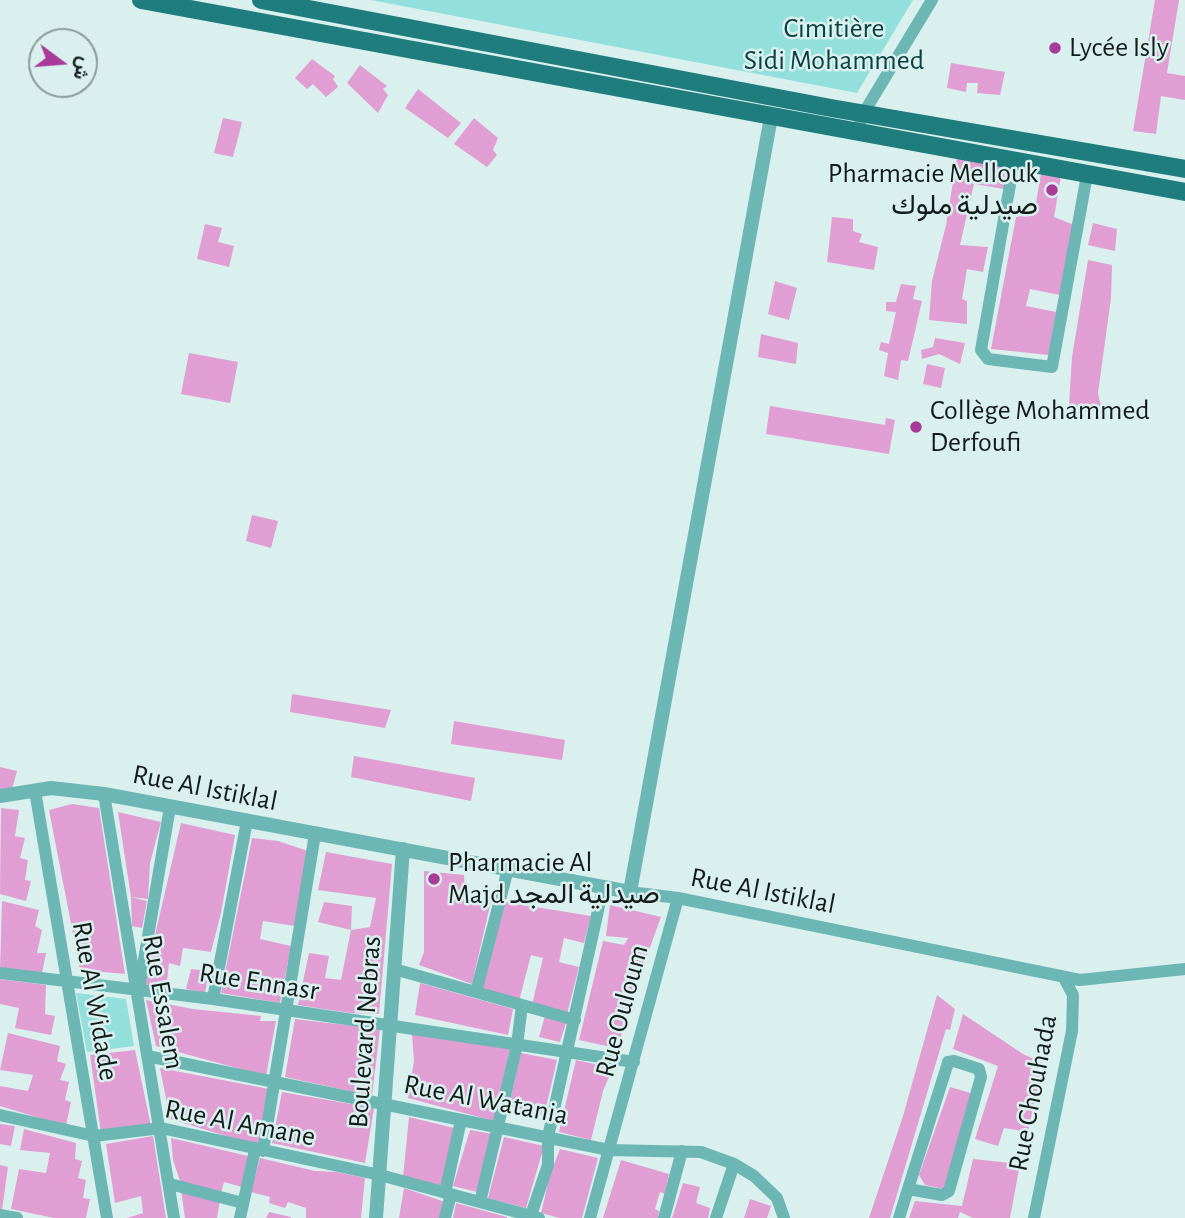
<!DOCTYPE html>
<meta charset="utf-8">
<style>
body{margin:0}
#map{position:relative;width:1185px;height:1218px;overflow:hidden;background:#d9f0ef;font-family:"Alegreya Sans",Vazirmatn,sans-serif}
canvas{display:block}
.north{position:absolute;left:28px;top:28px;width:70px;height:70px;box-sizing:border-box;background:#d9f0ef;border:2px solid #8a9b9a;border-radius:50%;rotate:106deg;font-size:19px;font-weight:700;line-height:28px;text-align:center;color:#131b1a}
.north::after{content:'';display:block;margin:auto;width:24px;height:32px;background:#a83a98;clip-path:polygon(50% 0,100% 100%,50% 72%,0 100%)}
</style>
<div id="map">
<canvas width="1185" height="1218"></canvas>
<div class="north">ش</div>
</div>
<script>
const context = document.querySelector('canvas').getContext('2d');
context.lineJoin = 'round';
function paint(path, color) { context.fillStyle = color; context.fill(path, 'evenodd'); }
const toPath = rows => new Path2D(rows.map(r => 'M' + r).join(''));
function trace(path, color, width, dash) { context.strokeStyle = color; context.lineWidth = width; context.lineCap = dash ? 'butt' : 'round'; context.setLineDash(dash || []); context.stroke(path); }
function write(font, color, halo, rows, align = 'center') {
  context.font = font + ' "Alegreya Sans",Vazirmatn,sans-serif'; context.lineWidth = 5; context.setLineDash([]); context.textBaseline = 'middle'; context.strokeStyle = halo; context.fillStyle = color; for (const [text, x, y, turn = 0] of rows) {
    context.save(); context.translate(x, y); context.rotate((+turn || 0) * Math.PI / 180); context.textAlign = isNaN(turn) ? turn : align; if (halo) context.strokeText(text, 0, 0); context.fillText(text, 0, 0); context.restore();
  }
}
paint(toPath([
 [371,0,913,0,857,93],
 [76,993,126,999,134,1046,87,1052]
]), '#92dfdc');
paint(toPath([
 [1155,0,1179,0,1167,73,1185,76,1185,100,1161,96,1156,134,1133,131],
 [312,59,335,76,333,79,338,87,326,97,313,84,307,89,295,78],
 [951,63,1005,72,1000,95,977,93,978,83,967,83,966,92,947,88],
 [360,65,387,86,383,89,388,95,378,113,347,83],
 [418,89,461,123,448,138,405,108],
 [223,118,242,122,233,157,214,153],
 [474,118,498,138,493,150,497,155,487,167,454,144],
 [957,157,1005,165,1004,189,974,184,960,245,988,247,983,272,967,269,962,299,967,301,967,324,929,320,932,281,946,225],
 [1041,174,1061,176,1054,217,1074,225,1060,295,1030,289,1026,306,1056,312,1049,355,991,349,1016,217,1034,214],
 [832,217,853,219,853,231,862,234,859,242,878,247,874,270,827,262],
 [1093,223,1117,229,1115,251,1088,245],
 [205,224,222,228,218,242,234,246,229,267,197,259],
 [1088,260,1112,265,1111,298,1098,393,1101,406,1090,414,1069,405,1072,357],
 [775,281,797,288,789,320,768,314],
 [901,284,916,286,913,299,922,301,908,361,901,360,898,380,884,376,888,353,879,350,881,342,889,344,896,312,886,311,886,302,896,302],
 [761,334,798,343,796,364,758,357],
 [935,338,965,343,960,364,939,354,922,359,921,350,933,347],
 [189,353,238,362,230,403,181,394],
 [927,364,945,368,941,388,923,384],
 [770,406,885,425,886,418,895,420,889,454,766,434],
 [252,515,278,521,271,548,246,541],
 [292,694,391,710,385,728,290,712],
 [454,721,565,740,562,760,451,744],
 [354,756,475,778,471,801,351,777],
 [0,767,17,771,11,793,0,790],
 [72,804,99,808,125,974,80,970,49,810],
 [1,808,19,810,15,836,25,838,20,858,28,860,25,880,31,881,26,901,0,894],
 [118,812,161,822,150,863,148,899,131,897],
 [181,823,235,835,221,913,211,952,183,948,180,966,169,963,166,991,143,987],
 [252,838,278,841,308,851,295,926,263,921,260,939,291,946,280,1003,221,993],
 [326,852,392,864,379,1014,350,1013,298,1005,309,953,329,956,325,978,341,980,351,930,318,922,324,902,352,906,351,930,370,927,376,898,318,890],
 [424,871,464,875,465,891,471,898,491,901,472,984,419,965,424,952],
 [131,897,147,901,142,928,132,926],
 [2,901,39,910,35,926,42,930,37,953,46,953,41,978,0,971],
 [505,902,591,916,584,943,564,938,559,962,579,967,567,1014,532,1005,543,958,531,955,519,1001,482,991],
 [610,905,661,917,623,1021,620,1049,579,1040,603,941,624,945,628,938,606,936],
 [191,969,209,971,205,993,186,989],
 [0,979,46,985,45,1014,55,1016,51,1035,15,1028,19,1008,0,1004],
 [420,983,513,1009,508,1035,415,1015],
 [937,995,955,1009,950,1030,946,1029,890,1218,869,1218,903,1116],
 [146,1000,193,1009,261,1016,260,1021,276,1021,266,1076,156,1046],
 [963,1014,1023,1054,1043,1063,1028,1132,1004,1128,998,1146,975,1139,998,1066,953,1049],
 [545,1016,566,1023,560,1042,539,1037],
 [295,1019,380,1029,372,1096,285,1077],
 [8,1033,60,1046,57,1061,66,1064,60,1080,69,1082,65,1100,71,1102,66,1126,0,1106,0,1086,28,1091,33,1075,0,1070],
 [412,1034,510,1048,494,1121,408,1098,414,1061],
 [135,1050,151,1126,101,1133,90,1055],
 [521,1053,557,1060,544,1116,509,1106],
 [576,1060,613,1068,603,1091,591,1140,559,1132],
 [160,1068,269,1089,259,1146,170,1119],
 [950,1087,974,1094,944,1189,925,1185,919,1175],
 [282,1092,374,1108,365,1163,272,1143],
 [409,1117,454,1128,442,1186,403,1177],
 [0,1124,15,1126,11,1146,0,1144],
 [24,1129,76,1143,75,1159,82,1161,78,1178,86,1180,83,1198,90,1199,86,1218,54,1218,11,1209,19,1169,46,1173,50,1153,20,1150],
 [470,1130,493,1134,477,1192,453,1186],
 [153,1136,166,1218,127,1218,143,1213,141,1196,115,1203,106,1144],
 [504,1137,544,1146,526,1208,488,1198],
 [171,1138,248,1156,242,1187,224,1182,221,1193,181,1184,173,1160],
 [560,1149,598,1158,582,1218,559,1218,541,1213,550,1175],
 [260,1158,315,1171,337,1172,365,1178,361,1218,306,1218,306,1208,288,1202,285,1208,269,1203,270,1197,251,1192],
 [973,1159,1020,1164,1010,1218,973,1218,960,1212,958,1218,909,1218,915,1201,962,1206],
 [621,1160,669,1174,665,1194,660,1192,655,1209,659,1211,658,1218,603,1218],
 [0,1165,8,1167,2,1210,0,1210],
 [683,1183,700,1187,696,1203,710,1208,708,1218,672,1218],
 [404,1188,445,1202,442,1218,399,1218],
 [181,1190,220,1200,217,1218,185,1218],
 [750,1199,771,1206,767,1218,744,1218],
 [456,1203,507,1217,507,1218,453,1218],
 [269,1212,291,1217,291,1218,266,1218]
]), '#e19ed3');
trace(toPath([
 [857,133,863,114,932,0],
 [1014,162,981,350,988,359,1052,367,1087,175],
 [35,791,107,1218],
 [104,794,174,1218],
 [630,892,678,898,1080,980,1185,969],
 [394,969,522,1005,517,1045,480,1202],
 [0,973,213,999,634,1062],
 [139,989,170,807],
 [476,992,508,869],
 [213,999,247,821],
 [522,1005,575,1020],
 [147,1056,609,1150,701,1152,734,1164,754,1176,777,1198,784,1218],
 [0,1115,94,1136,161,1128,380,1175,539,1218],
 [263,1151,315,834],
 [170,1184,243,1203],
 [445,1193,461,1120],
 [0,1215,17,1218],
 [240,1218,255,1150],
 [445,1218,451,1194],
 [530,1218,548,1165,548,1137,603,888],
 [590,1218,678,898],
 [664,1218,682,1151],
 [716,1218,734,1164],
 [899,1218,908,1189,947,1066,948,1062,954,1061,979,1069,981,1077,949,1191,942,1195,908,1189],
 [1034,1218,1072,1031,1073,995,1064,978]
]), '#6cb6b4', 12);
trace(toPath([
 [0,796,51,788,104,794,630,892,771,117],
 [376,1218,403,849]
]), '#6cb6b4', 14);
trace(toPath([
 [141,0,1185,192],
 [261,0,831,108,1185,169]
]), '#1f7e7d', 18);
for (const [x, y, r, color] of [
 [1055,48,7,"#a83a98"],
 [1052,190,7,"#a83a98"],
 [916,427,7,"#a83a98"],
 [434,879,7,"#a83a98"]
]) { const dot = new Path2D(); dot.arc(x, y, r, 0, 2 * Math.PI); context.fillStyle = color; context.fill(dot); trace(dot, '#d9f0ef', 2.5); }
write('28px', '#094140', '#d9f0ef', [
 ["Cimitière",834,29],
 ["Sidi Mohammed",834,61]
]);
write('28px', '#131b1a', '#d9f0ef', [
 ["Lycée Isly",1069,48],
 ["Pharmacie Mellouk",1038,174,"right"],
 ["صيدلية ملوك",1038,206,"right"],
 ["Collège Mohammed",930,411],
 ["Derfoufi",930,443],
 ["Pharmacie Al",448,863],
 ["Majd صيدلية المجد",448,895]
], 'left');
write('28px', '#131b1a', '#d9f0ef', [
 ["Rue Al Istiklal",205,788,11],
 ["Rue Al Istiklal",763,891,11],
 ["Rue Ennasr",259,982,9],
 ["Rue Al Widade",95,1001,80],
 ["Rue Essalem",163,1002,80],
 ["Rue Ouloum",622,1011,-75],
 ["Boulevard Nebras",365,1032,-86],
 ["Rue Chouhada",1033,1093,-79],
 ["Rue Al Watania",486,1100,11],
 ["Rue Al Amane",240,1123,11]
]);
</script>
